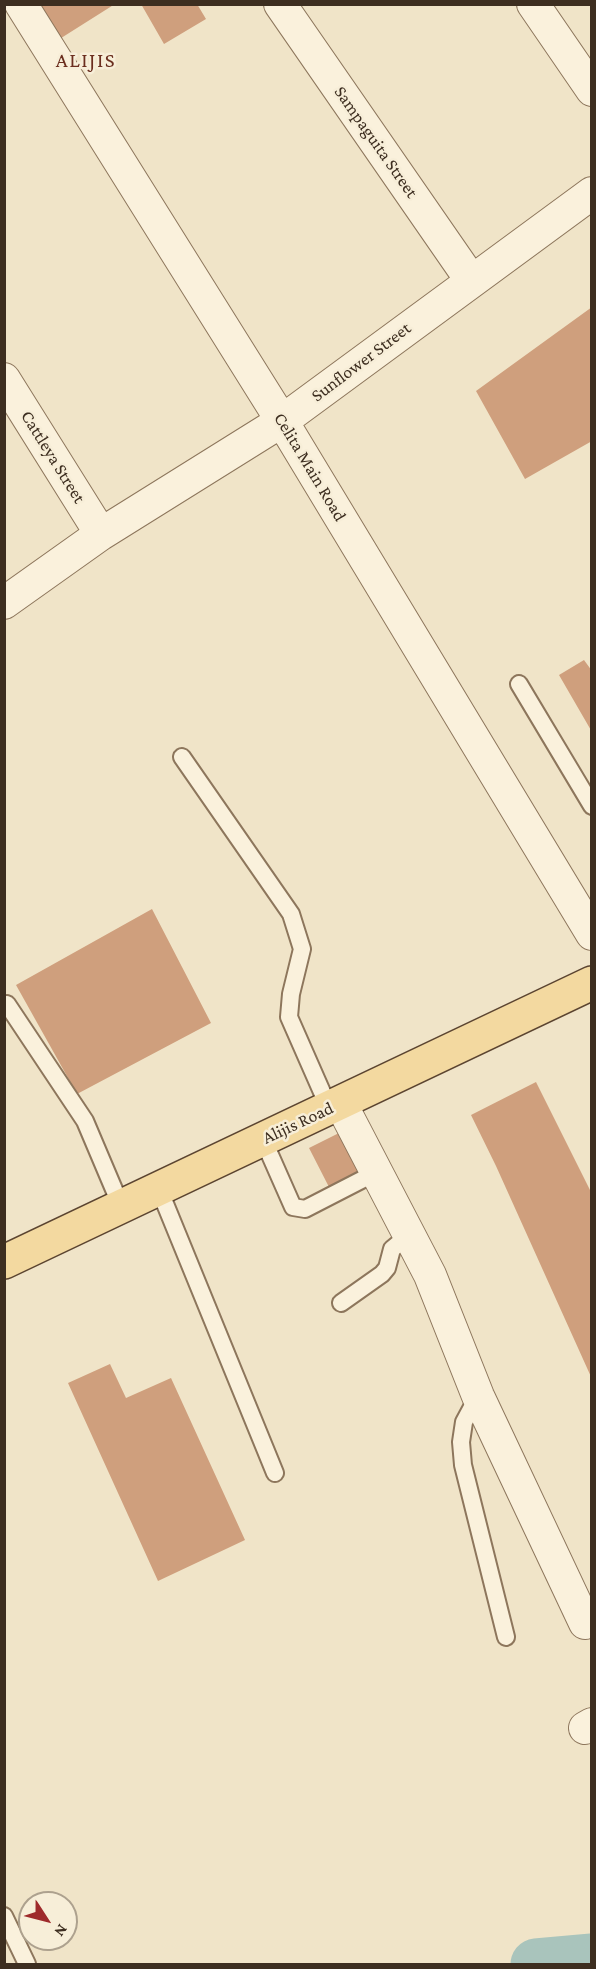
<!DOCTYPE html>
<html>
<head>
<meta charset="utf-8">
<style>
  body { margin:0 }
  #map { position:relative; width:596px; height:1969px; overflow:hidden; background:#f0e4c8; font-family:"Crimson Pro",serif }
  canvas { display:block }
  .frame { position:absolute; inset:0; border:6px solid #3d2e20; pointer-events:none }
  .north { position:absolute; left:18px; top:1891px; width:60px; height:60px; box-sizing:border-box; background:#f7eed8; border:2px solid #ada18e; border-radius:50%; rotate:126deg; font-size:16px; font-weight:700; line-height:24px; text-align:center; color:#3d2e20 }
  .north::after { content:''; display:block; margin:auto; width:21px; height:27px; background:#9e2a2b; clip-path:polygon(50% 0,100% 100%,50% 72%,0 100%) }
</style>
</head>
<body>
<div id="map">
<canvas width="596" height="1969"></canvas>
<div class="frame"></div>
<div class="north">N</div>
</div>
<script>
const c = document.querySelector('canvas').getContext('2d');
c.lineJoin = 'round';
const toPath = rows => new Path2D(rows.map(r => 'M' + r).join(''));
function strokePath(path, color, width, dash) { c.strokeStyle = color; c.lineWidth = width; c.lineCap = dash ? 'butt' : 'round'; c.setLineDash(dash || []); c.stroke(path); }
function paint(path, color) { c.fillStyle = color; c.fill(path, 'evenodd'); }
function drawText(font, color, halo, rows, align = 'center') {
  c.font = font + ' "Crimson Pro",serif'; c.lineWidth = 5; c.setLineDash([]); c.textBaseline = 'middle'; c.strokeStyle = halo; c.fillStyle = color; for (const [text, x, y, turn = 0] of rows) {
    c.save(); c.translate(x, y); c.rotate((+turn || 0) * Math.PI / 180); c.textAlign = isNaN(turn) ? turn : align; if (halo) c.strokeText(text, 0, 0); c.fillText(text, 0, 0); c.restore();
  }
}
strokePath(toPath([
  [536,1964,592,1959]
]), '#a9c4bc', 51);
paint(toPath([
  [36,4,115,4,58,40],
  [141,4,197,4,206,19,164,44],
  [592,307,592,441,525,479,476,391],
  [584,660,592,671,592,732,559,675],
  [152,909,211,1023,77,1094,16,985],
  [536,1082,592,1194,592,1379,496,1166,471,1115],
  [339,1133,360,1174,330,1189,309,1148],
  [110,1364,126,1398,171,1378,245,1540,158,1581,68,1383]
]), '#cf9f7d');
const lane = toPath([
  [519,684,592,806],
  [182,757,291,914,302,949,291,994,289,1017,329,1108],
  [7,1004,85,1121,121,1206],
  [263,1139,293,1207,305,1209,375,1173],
  [159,1189,275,1473],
  [341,1303,382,1274,387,1268,392,1249,409,1235],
  [478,1396,464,1422,461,1442,463,1465,506,1637],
  [4,1916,27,1964]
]);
const street = toPath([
  [21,4,282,421,592,934],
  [280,4,471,280],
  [533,4,592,90],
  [4,379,101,534],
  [4,603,101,534,282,421,592,193],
  [341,1104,430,1275,478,1396,585,1623,592,1619],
  [585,1728,592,1724]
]);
const primary = toPath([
  [4,1262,592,983]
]);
strokePath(lane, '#8d765c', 20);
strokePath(street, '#8d765c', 34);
strokePath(primary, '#5b4430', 36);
strokePath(lane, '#faf1dc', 16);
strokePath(street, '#faf1dc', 32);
strokePath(primary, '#f3d9a0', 33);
drawText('18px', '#3d2e20', '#f7eed8', [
  ["Sampaguita Street",376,142,55],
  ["Sunflower Street",361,362,-37],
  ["Cattleya Street",53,457,58],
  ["Celita Main Road",310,467,59],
  ["Alijis Road",298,1123,-25]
]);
c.letterSpacing = '1.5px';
drawText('21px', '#6b2e1e', '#f7eed8', [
  ["ALIJIS",86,61]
]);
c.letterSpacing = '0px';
</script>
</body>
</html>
